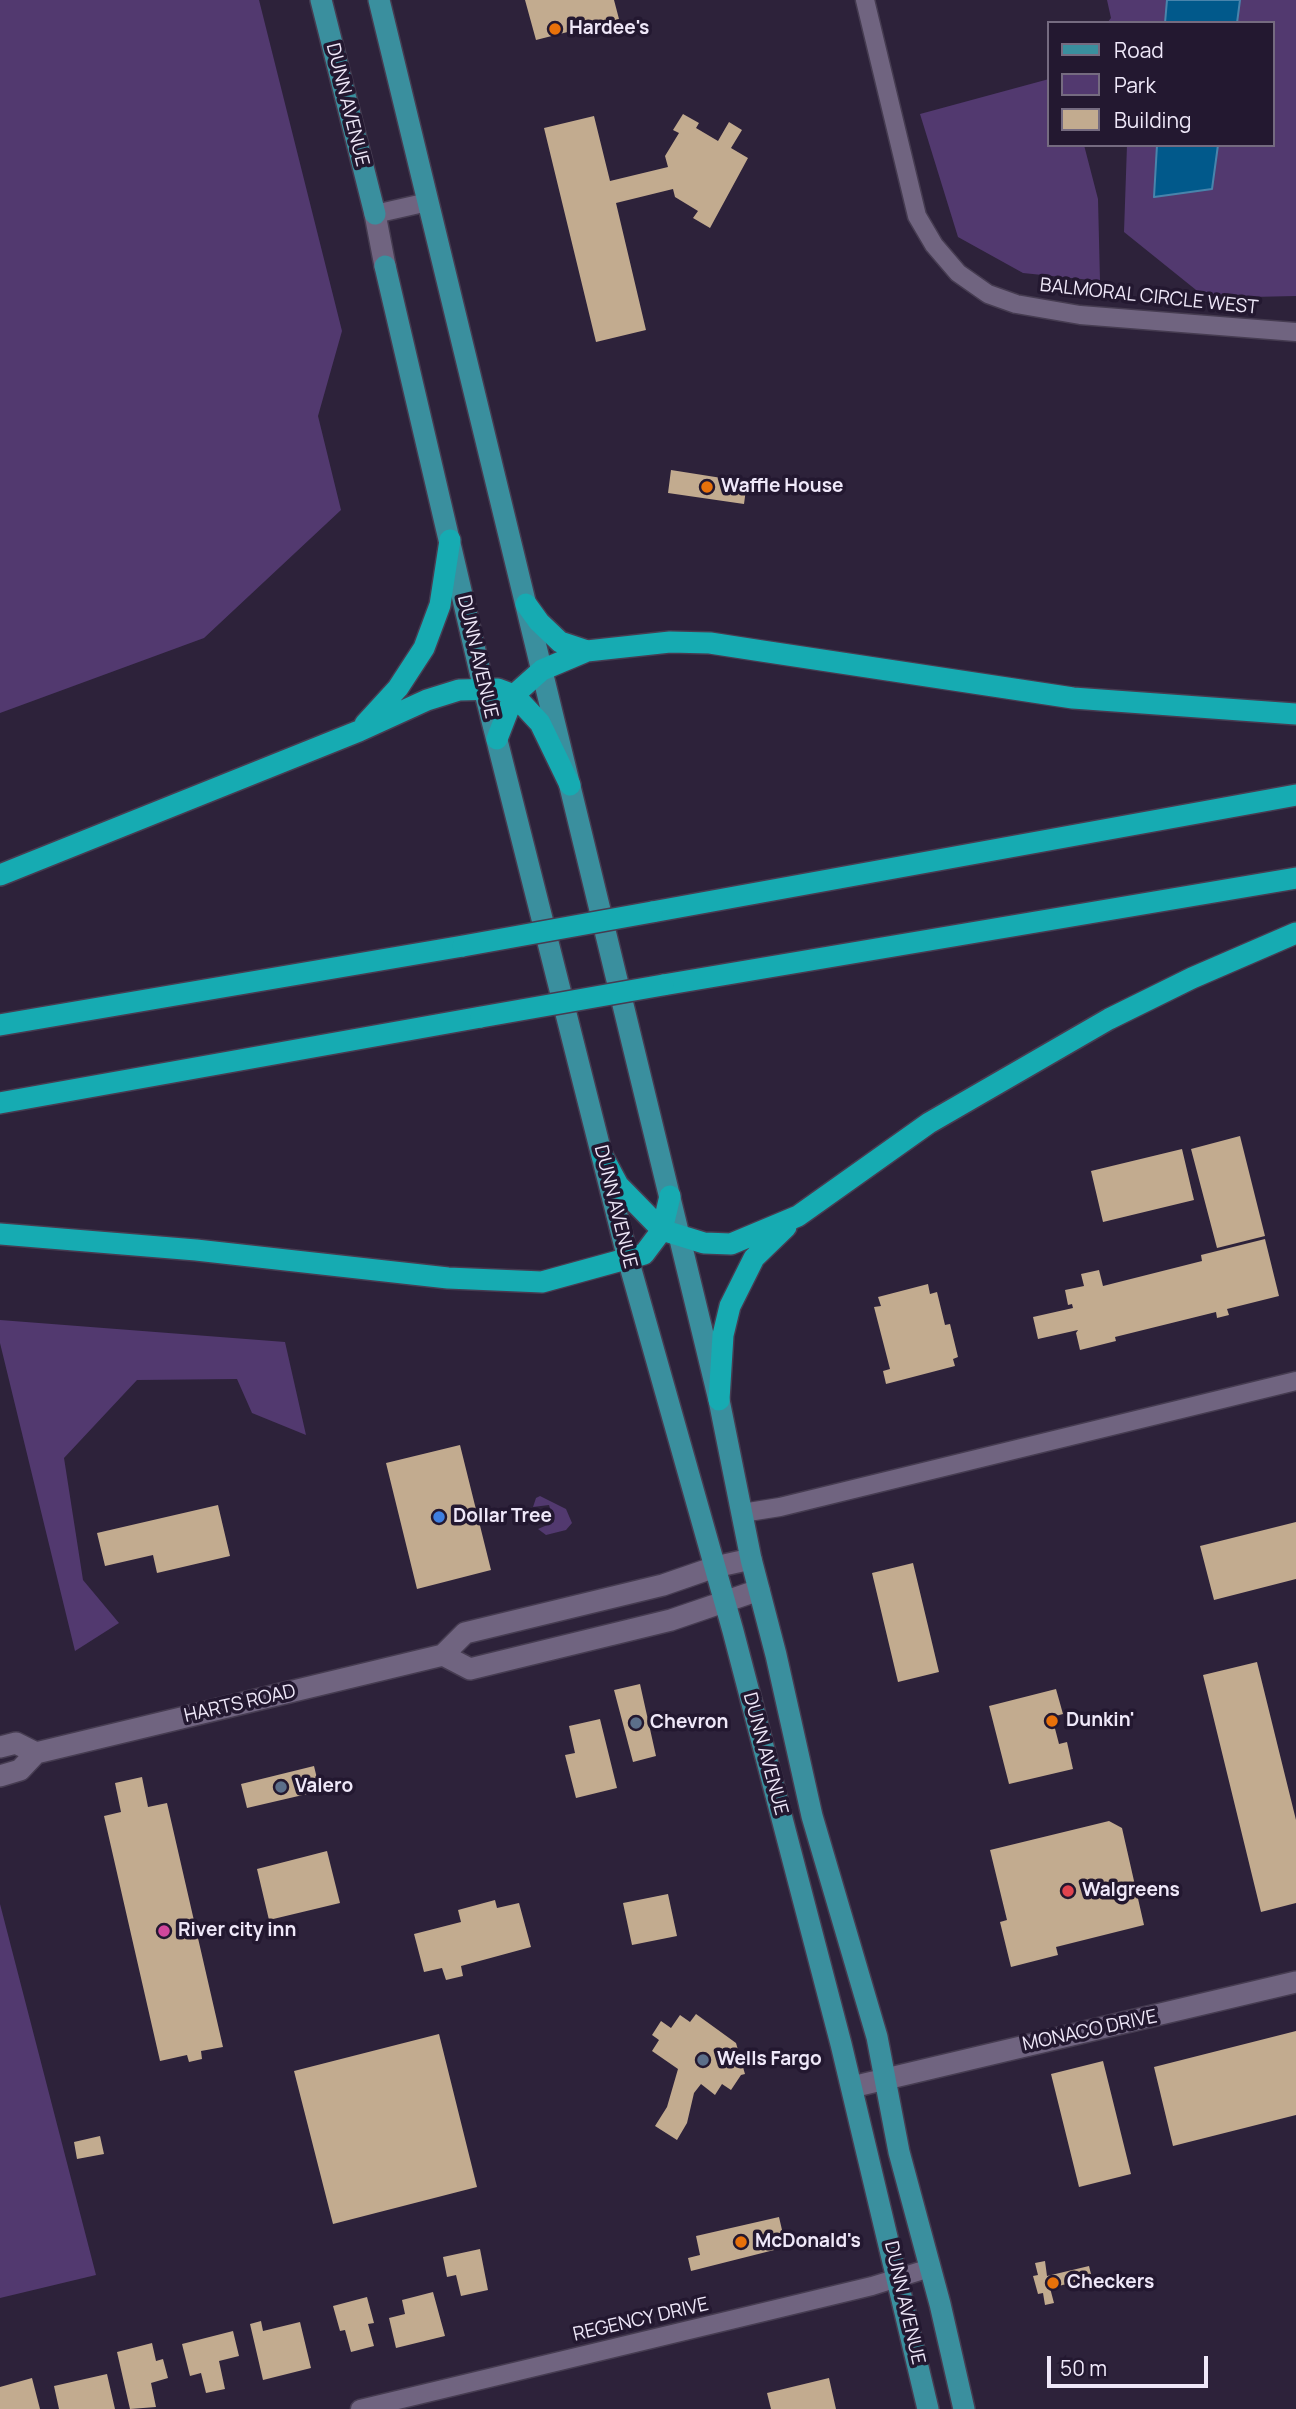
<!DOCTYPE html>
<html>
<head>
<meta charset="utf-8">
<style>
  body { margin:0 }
  #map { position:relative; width:1296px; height:2409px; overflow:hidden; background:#2d223a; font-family:Manrope,sans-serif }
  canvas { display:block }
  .legend { position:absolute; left:1047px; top:21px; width:228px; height:126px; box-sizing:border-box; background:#231830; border:2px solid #756b80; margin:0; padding:9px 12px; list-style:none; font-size:21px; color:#efe8f9 }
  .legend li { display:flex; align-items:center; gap:14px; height:35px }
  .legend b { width:35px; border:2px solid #756b80 }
  .scale { position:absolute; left:1047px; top:2356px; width:161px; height:32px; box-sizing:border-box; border:4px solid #efe8f9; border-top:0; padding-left:9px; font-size:21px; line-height:24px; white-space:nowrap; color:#efe8f9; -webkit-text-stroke:5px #231830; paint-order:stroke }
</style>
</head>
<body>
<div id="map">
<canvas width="1296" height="2409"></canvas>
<ul class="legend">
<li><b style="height:9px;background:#3a8f9e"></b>Road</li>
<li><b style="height:19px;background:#52396f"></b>Park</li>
<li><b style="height:19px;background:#c2ab8f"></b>Building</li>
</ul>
<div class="scale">50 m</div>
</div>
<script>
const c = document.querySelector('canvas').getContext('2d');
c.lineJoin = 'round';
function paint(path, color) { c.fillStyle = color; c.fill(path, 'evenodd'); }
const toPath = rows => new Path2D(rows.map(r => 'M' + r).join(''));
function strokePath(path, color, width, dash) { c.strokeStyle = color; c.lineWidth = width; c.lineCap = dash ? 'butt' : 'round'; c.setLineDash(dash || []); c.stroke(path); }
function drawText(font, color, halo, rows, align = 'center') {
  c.font = font + ' Manrope,sans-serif'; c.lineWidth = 7; c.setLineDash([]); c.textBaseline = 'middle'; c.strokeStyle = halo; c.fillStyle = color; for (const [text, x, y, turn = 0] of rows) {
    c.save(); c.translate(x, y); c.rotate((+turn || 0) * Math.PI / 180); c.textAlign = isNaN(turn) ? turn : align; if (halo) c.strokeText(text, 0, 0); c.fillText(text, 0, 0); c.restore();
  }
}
paint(toPath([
  [0,0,259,0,342,331,318,416,341,510,204,638,0,713],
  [1107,0,1167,0,1165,23,1107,23,1111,18],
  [1240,0,1296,0,1296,296,1206,298,1124,232,1127,145,1157,145,1155,197,1211,189,1218,145,1273,145,1273,23,1237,23],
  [1049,79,1049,145,1084,145,1098,199,1100,281,1023,273,958,237,920,114],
  [0,1320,285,1342,306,1435,252,1413,237,1379,137,1380,64,1458,83,1580,119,1623,75,1651,0,1343],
  [540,1496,566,1509,572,1523,566,1530,546,1535,538,1529,554,1522,549,1505,533,1507,536,1498],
  [0,1904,96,2275,0,2298]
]), '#52396f');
const water = toPath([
  [1167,0,1240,0,1237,23,1165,23,1167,0],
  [1157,145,1218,145,1212,189,1154,197,1157,145]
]);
paint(water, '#01598b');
strokePath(water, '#4884ac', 2);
paint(toPath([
  [525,0,614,0,619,19,536,40],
  [683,114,699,123,696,128,718,141,729,122,742,130,731,148,748,158,710,228,693,218,698,211,675,197,673,189,616,203,646,330,596,342,544,128,594,116,610,181,668,167,665,156,679,133,673,130],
  [671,470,747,482,744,504,668,493],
  [1240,1136,1265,1236,1217,1248,1191,1149],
  [1182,1149,1194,1200,1103,1222,1091,1171],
  [1265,1239,1279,1296,1227,1309,1229,1315,1217,1318,1216,1312,1115,1337,1116,1341,1080,1350,1076,1333,1078,1330,1038,1339,1033,1317,1073,1308,1072,1304,1068,1305,1065,1290,1084,1286,1081,1274,1099,1270,1103,1286,1202,1261,1201,1255],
  [928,1284,930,1294,937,1292,945,1325,950,1324,958,1357,953,1359,955,1366,886,1384,883,1371,890,1369,874,1307,881,1306,878,1297],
  [460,1445,491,1570,417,1589,386,1463],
  [218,1505,230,1556,157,1573,153,1555,105,1566,97,1533],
  [1296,1522,1296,1579,1214,1600,1200,1546],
  [913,1563,939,1672,898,1682,872,1573],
  [1257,1662,1296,1820,1296,1903,1261,1912,1203,1675],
  [640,1684,656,1756,633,1762,614,1690],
  [1056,1689,1063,1714,1052,1717,1059,1744,1067,1742,1073,1769,1009,1784,989,1706],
  [600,1719,617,1788,576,1798,565,1755,575,1753,569,1726],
  [314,1766,320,1791,247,1808,241,1784],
  [142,1777,148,1807,167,1803,223,2047,201,2051,202,2059,189,2062,187,2055,160,2061,104,1816,121,1812,115,1783],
  [1109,1821,1122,1828,1144,1925,1056,1947,1058,1955,1011,1967,1000,1922,1007,1920,990,1850],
  [327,1851,340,1903,269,1920,257,1869],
  [668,1894,677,1936,632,1945,623,1903],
  [495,1900,497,1908,519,1903,531,1947,461,1966,463,1976,446,1980,442,1968,424,1972,414,1934,461,1922,458,1910],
  [696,2014,736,2043,745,2074,741,2075,731,2090,722,2084,715,2095,701,2084,694,2093,687,2123,677,2140,655,2126,667,2107,678,2069,652,2051,659,2040,652,2035,661,2021,671,2028,680,2015,690,2022],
  [1296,2031,1296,2115,1173,2146,1154,2067],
  [439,2034,477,2187,333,2224,294,2071],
  [1103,2061,1131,2174,1079,2187,1051,2074],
  [100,2136,104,2154,77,2159,74,2142],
  [779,2217,786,2247,691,2271,688,2258,700,2255,696,2236],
  [480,2249,488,2290,461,2296,456,2275,447,2277,443,2257],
  [1045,2261,1047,2276,1089,2266,1092,2278,1050,2288,1054,2303,1045,2305,1043,2293,1038,2294,1033,2276,1038,2275,1035,2263],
  [433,2292,445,2336,396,2348,389,2318,405,2314,402,2300],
  [367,2297,374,2323,368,2324,374,2346,351,2352,345,2330,340,2331,333,2306],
  [261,2321,263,2331,300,2322,311,2368,263,2380,250,2324],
  [233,2331,239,2356,219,2361,225,2389,206,2393,201,2373,190,2376,182,2344],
  [152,2343,156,2361,163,2359,168,2378,151,2383,156,2407,130,2409,117,2352],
  [107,2374,115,2409,59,2409,54,2386],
  [32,2378,40,2409,0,2409,0,2387],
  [829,2378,836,2409,771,2409,767,2393]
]), '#c2ab8f');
const street = toPath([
  [865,0,917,216,934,245,958,273,988,294,1016,304,1080,315,1296,332],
  [375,214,428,202],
  [742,1513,780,1507,1296,1381],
  [360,2409,872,2286,930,2268]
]);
const secondary = toPath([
  [375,214,385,266],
  [443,1655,470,1669,671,1620,759,1590],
  [0,1747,16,1743,36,1753],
  [0,1776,20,1770,36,1753,443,1655,465,1633,663,1585,715,1567,751,1559],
  [852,2087,1296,1982]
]);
const primary = toPath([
  [321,0,375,214],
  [379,0,719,1400,751,1559,776,1655,812,1816,877,2037,899,2152,940,2304,964,2409],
  [385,266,484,689,628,1259,733,1631,841,2044,928,2409]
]);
const highway = toPath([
  [526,604,539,622,560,642,587,651],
  [365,724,398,688,424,648,440,605,450,540],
  [497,739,514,695,542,670,587,651,670,642,710,643,762,651,1073,698,1296,714],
  [0,875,359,731,427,700,459,690,498,689,514,695,540,723,570,785],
  [652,912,1296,795],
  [663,985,1296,878],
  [0,1025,463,946],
  [0,1103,481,1017],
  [602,1155,618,1185,662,1230,704,1243,731,1244,798,1216,929,1123,1109,1019,1192,978,1296,933],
  [0,1234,196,1250,448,1278,542,1282,644,1254,662,1230,670,1196],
  [719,1400,723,1335,730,1306,754,1258,786,1227]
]);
strokePath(street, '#463c51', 21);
strokePath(secondary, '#463c51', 24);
strokePath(primary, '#463c51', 24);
strokePath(highway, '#463c51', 24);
strokePath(street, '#706480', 18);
strokePath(secondary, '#706480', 21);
strokePath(primary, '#3a8f9e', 21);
strokePath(highway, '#16abb2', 21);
const highwayBridge = toPath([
  [463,946,652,912],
  [481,1017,663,985]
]);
strokePath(highwayBridge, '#463c51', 24, []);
strokePath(highwayBridge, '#16abb2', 21);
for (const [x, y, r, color] of [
  [555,29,7,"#e8710a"],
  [707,487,7,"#e8710a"],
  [439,1517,7,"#3f7fe0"],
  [1052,1721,7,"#e8710a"],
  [636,1723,7,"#5c6f8a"],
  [281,1787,7,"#5c6f8a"],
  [1068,1891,7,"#e0444e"],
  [164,1931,7,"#d1479c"],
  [703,2060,7,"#5c6f8a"],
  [741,2242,7,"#e8710a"],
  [1053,2283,7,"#e8710a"]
]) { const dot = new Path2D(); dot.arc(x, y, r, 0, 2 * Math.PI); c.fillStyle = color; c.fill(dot); strokePath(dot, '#231830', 2.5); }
drawText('bold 19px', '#efe8f9', '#231830', [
  ["Hardee's",569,29],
  ["Waffle House",721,487],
  ["Dollar Tree",453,1517],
  ["Dunkin'",1066,1721],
  ["Chevron",650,1723],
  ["Valero",295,1787],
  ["Walgreens",1082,1891],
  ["River city inn",178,1931],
  ["Wells Fargo",717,2060],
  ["McDonald's",755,2242],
  ["Checkers",1067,2283]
], 'left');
drawText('19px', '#efe8f9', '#231830', [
  ["DUNN AVENUE",347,105,76],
  ["BALMORAL CIRCLE WEST",1149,297,6],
  ["DUNN AVENUE",477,657,77],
  ["DUNN AVENUE",615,1207,76],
  ["HARTS ROAD",240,1704,-13],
  ["DUNN AVENUE",765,1754,75],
  ["MONACO DRIVE",1090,2031,-12],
  ["DUNN AVENUE",904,2303,77],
  ["REGENCY DRIVE",641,2320,-13]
]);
</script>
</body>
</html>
